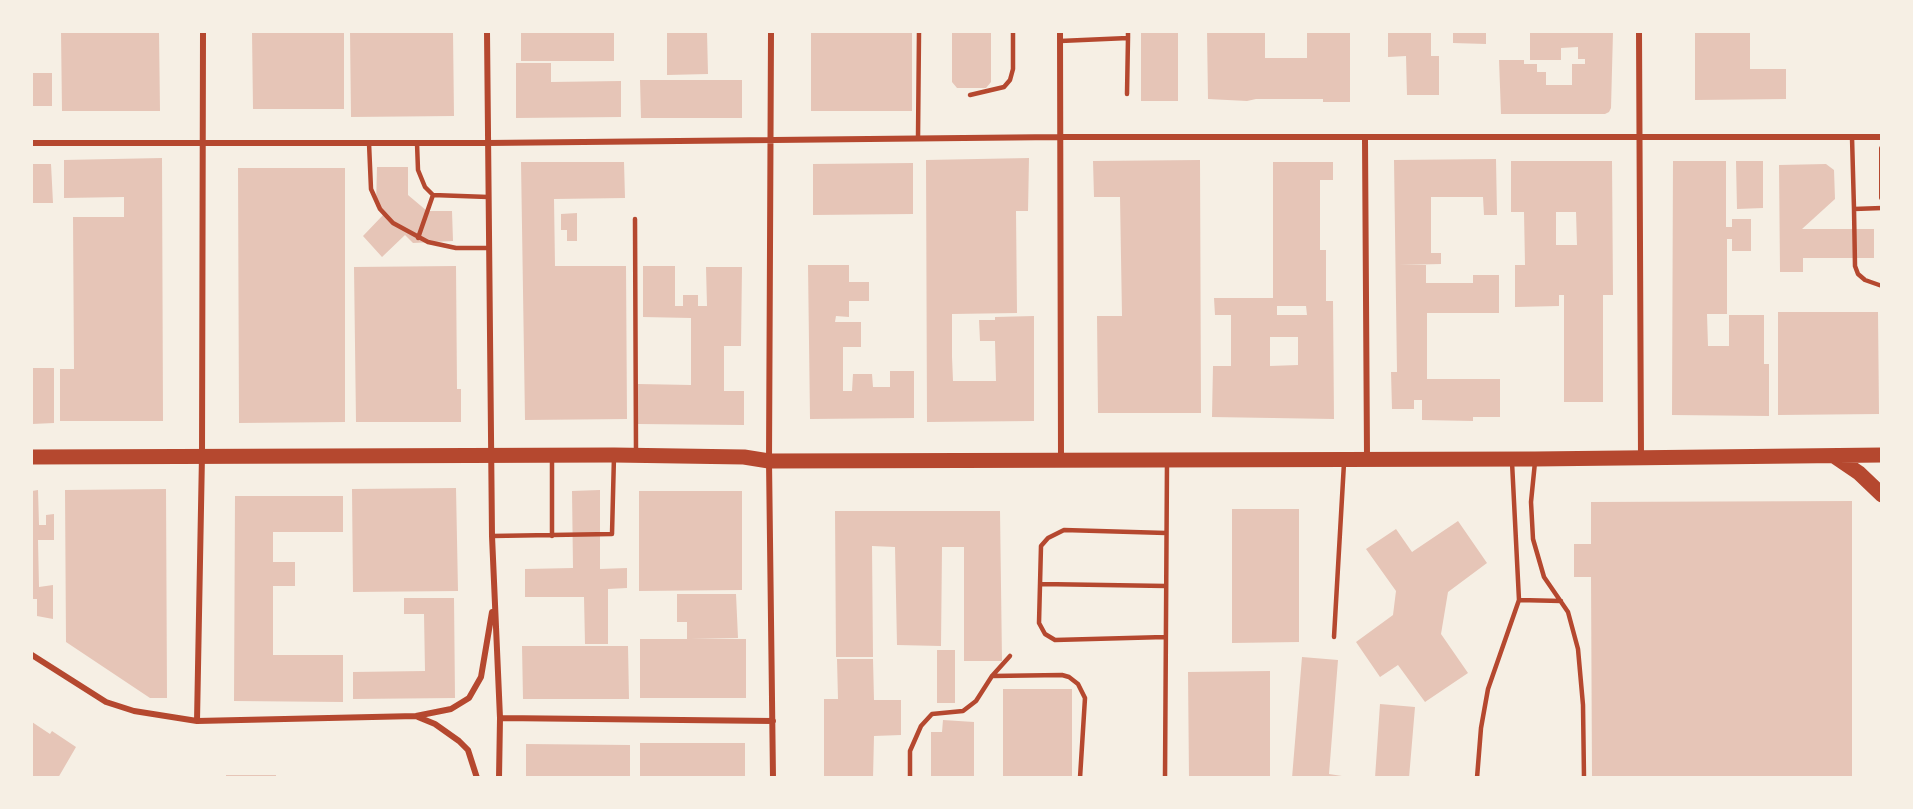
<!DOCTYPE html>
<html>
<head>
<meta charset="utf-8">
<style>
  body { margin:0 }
  #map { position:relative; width:1913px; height:809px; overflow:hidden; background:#f6efe4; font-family:Helvetica,sans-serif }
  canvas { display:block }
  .frame { position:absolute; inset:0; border:33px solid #f6efe4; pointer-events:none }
</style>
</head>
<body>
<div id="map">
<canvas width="1913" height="809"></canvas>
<div class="frame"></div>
</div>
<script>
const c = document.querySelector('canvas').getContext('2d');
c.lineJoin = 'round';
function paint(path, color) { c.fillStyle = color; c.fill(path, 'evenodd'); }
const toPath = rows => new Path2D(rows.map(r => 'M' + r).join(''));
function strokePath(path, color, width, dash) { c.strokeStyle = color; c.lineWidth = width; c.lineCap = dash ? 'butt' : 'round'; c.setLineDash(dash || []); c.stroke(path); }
paint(toPath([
  [61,32,159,32,160,111,62,111],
  [252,32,344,32,344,109,253,109],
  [350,32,453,32,454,116,351,117],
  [521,32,614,32,614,61,521,61],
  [667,32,707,32,708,74,667,75],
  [811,32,912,32,912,111,811,111],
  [952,32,991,32,991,82,986,88,957,88,952,82],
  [1141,32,1178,32,1178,101,1141,101],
  [1207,32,1265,32,1265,58,1307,58,1307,32,1350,32,1350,102,1323,102,1323,99,1256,99,1247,101,1208,99],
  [1388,32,1431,32,1431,56,1439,56,1439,95,1407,95,1406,56,1388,57],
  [1453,32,1486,32,1486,44,1453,43],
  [1530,32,1613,32,1611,108,1609,112,1605,114,1501,114,1499,60,1524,60,1524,64,1537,64,1537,72,1546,72,1546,85,1572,85,1572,64,1585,64,1585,59,1578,59,1578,47,1561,48,1561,60,1530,60],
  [1695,32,1750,32,1750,69,1786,69,1786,99,1695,100],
  [516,63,551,63,551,82,621,81,621,117,516,118],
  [32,73,52,73,52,106,32,106],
  [640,80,742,80,742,118,641,118],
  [162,158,163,421,60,421,60,369,74,369,73,217,124,217,124,197,64,198,64,160],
  [1029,158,1028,211,1016,211,1017,313,952,314,952,357,953,381,996,381,995,341,980,341,979,320,995,320,995,317,1034,316,1034,421,927,422,926,160],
  [1496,159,1497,215,1484,215,1483,197,1431,197,1431,253,1441,253,1441,264,1399,265,1426,265,1426,283,1473,283,1473,275,1499,275,1499,313,1427,313,1427,379,1500,379,1500,417,1473,417,1473,421,1422,420,1422,400,1414,400,1414,409,1392,409,1391,372,1397,372,1394,160],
  [1200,160,1201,413,1098,413,1097,316,1122,316,1120,197,1094,197,1093,161],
  [1511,161,1612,161,1613,295,1603,295,1603,402,1564,402,1564,295,1559,295,1559,306,1515,307,1515,265,1525,265,1524,212,1511,212],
  [1556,212,1576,212,1577,245,1556,245],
  [1673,161,1726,161,1726,227,1732,227,1732,219,1751,219,1751,251,1732,251,1732,239,1727,239,1727,314,1707,314,1708,346,1729,346,1729,315,1764,315,1764,364,1769,364,1769,416,1672,415],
  [1736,161,1763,161,1763,208,1737,209],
  [521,162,624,162,625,198,554,199,555,266,626,266,627,419,525,420],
  [1273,162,1333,162,1333,180,1320,180,1320,250,1326,250,1326,301,1333,301,1334,419,1212,417,1213,366,1231,366,1231,315,1215,315,1214,298,1273,298],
  [1277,306,1306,306,1307,315,1277,315],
  [1270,337,1298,337,1298,365,1270,366],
  [913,163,913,214,813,215,813,164],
  [32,164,51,164,53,203,32,203],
  [1826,164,1834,170,1835,199,1802,229,1874,229,1874,258,1803,258,1803,272,1780,272,1779,165],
  [377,167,408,167,408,195,427,211,452,211,453,241,413,243,405,235,382,257,363,236,384,214,376,206],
  [238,168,345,168,345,422,239,423],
  [577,213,577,241,567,241,567,230,561,230,561,214],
  [808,265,849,265,849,282,869,282,869,301,849,301,849,317,836,316,835,322,861,322,861,347,843,347,843,391,852,391,853,374,872,374,873,387,890,387,890,371,914,371,914,418,810,419],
  [456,266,457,389,461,389,461,422,356,422,354,267],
  [643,266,675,266,675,306,683,306,683,295,698,295,698,306,707,306,706,267,742,267,741,346,724,346,724,391,744,391,744,425,638,424,638,384,691,385,691,318,643,317],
  [1778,312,1878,312,1879,414,1778,415],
  [32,368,54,368,54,423,32,424],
  [456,488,458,591,353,592,352,489],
  [166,489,167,698,150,698,66,642,65,490],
  [38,490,39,525,46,525,46,515,54,514,54,540,38,540,39,587,53,585,53,619,37,616,37,599,32,599,32,491],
  [600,490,600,569,627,568,627,588,608,589,608,644,585,644,584,597,525,597,525,569,573,568,572,491],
  [639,491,742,491,742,590,639,591],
  [235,496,343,496,343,532,273,532,273,562,295,562,295,586,273,586,273,655,343,655,343,702,234,701],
  [1852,501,1852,778,1592,778,1591,577,1574,577,1574,544,1591,544,1591,502],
  [1232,509,1299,509,1299,642,1232,643],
  [835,511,1000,511,1002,661,964,661,964,547,942,547,941,646,897,645,895,547,872,546,873,657,836,657],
  [1458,521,1487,563,1448,592,1441,634,1468,673,1425,702,1398,665,1380,677,1356,642,1393,615,1396,591,1366,549,1396,529,1412,552],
  [677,594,736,594,738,638,691,639,746,639,746,698,640,698,640,639,687,639,687,622,677,622],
  [404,598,454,598,455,698,353,699,353,672,425,671,424,614,404,614],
  [522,646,628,646,629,699,523,699],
  [937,650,955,650,955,703,937,703],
  [1302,657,1338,660,1329,774,1355,778,1292,778],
  [837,659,873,659,874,700,901,700,901,735,874,736,873,778,824,778,824,699,838,699],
  [1270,671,1270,778,1189,778,1188,672],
  [1003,689,1072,689,1072,778,1003,778],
  [1380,704,1415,707,1409,778,1375,778],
  [943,720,974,722,974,778,931,778,931,732,942,732],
  [32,722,50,734,52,731,76,747,58,778,32,778],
  [640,743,745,743,745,778,640,778],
  [526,744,630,745,630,778,526,778],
  [226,775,276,775,276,778,226,778]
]), '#e6c5b7');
strokePath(toPath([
  [1881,148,1881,198]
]), '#b5482f', 4);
strokePath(toPath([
  [1060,41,1128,38,1128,32],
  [1127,94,1128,38],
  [970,95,1004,87,1010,80,1013,69,1013,32],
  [1852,137,1854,209],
  [918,138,919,32],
  [369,143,371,189,380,209,393,223,428,242,456,248,488,248],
  [417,143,418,170,425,187,433,195,488,197],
  [1882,208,1854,209,1855,266,1858,274,1865,280,1882,286],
  [635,219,636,453],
  [418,238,433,195],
  [552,458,552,536],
  [1535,462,1531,502,1533,539,1544,577,1568,612,1578,649,1583,705,1584,778],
  [492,536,612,534,614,456],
  [1041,584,1166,586],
  [1519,600,1561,601],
  [1165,637,1055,640,1045,634,1039,623,1041,546,1048,538,1064,530,1166,533],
  [1334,637,1344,463],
  [992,676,1062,675,1069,677,1078,684,1085,698,1080,778],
  [910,778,910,751,921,726,932,714,963,711,976,701,992,676,1010,656],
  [1165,778,1167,461],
  [1477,778,1481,728,1488,689,1519,600,1512,462]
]), '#b5482f', 4.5);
strokePath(toPath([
  [487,32,492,536,500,718,499,778],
  [771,32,769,461,773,778],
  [1060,32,1061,459],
  [1639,32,1641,457],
  [1365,139,1367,457],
  [32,143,488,143,1059,137,1882,137],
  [32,655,106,702,134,711,197,721,416,716,451,709,469,698,481,677,492,612],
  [418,717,435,724,459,741,468,750,477,778],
  [500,718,773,721],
  [197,721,202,455,203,32]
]), '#b5482f', 6);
strokePath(toPath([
  [1834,456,1859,473,1882,495],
  [32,457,614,455,744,457,769,461,1535,459,1882,455]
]), '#b5482f', 15);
</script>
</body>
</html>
